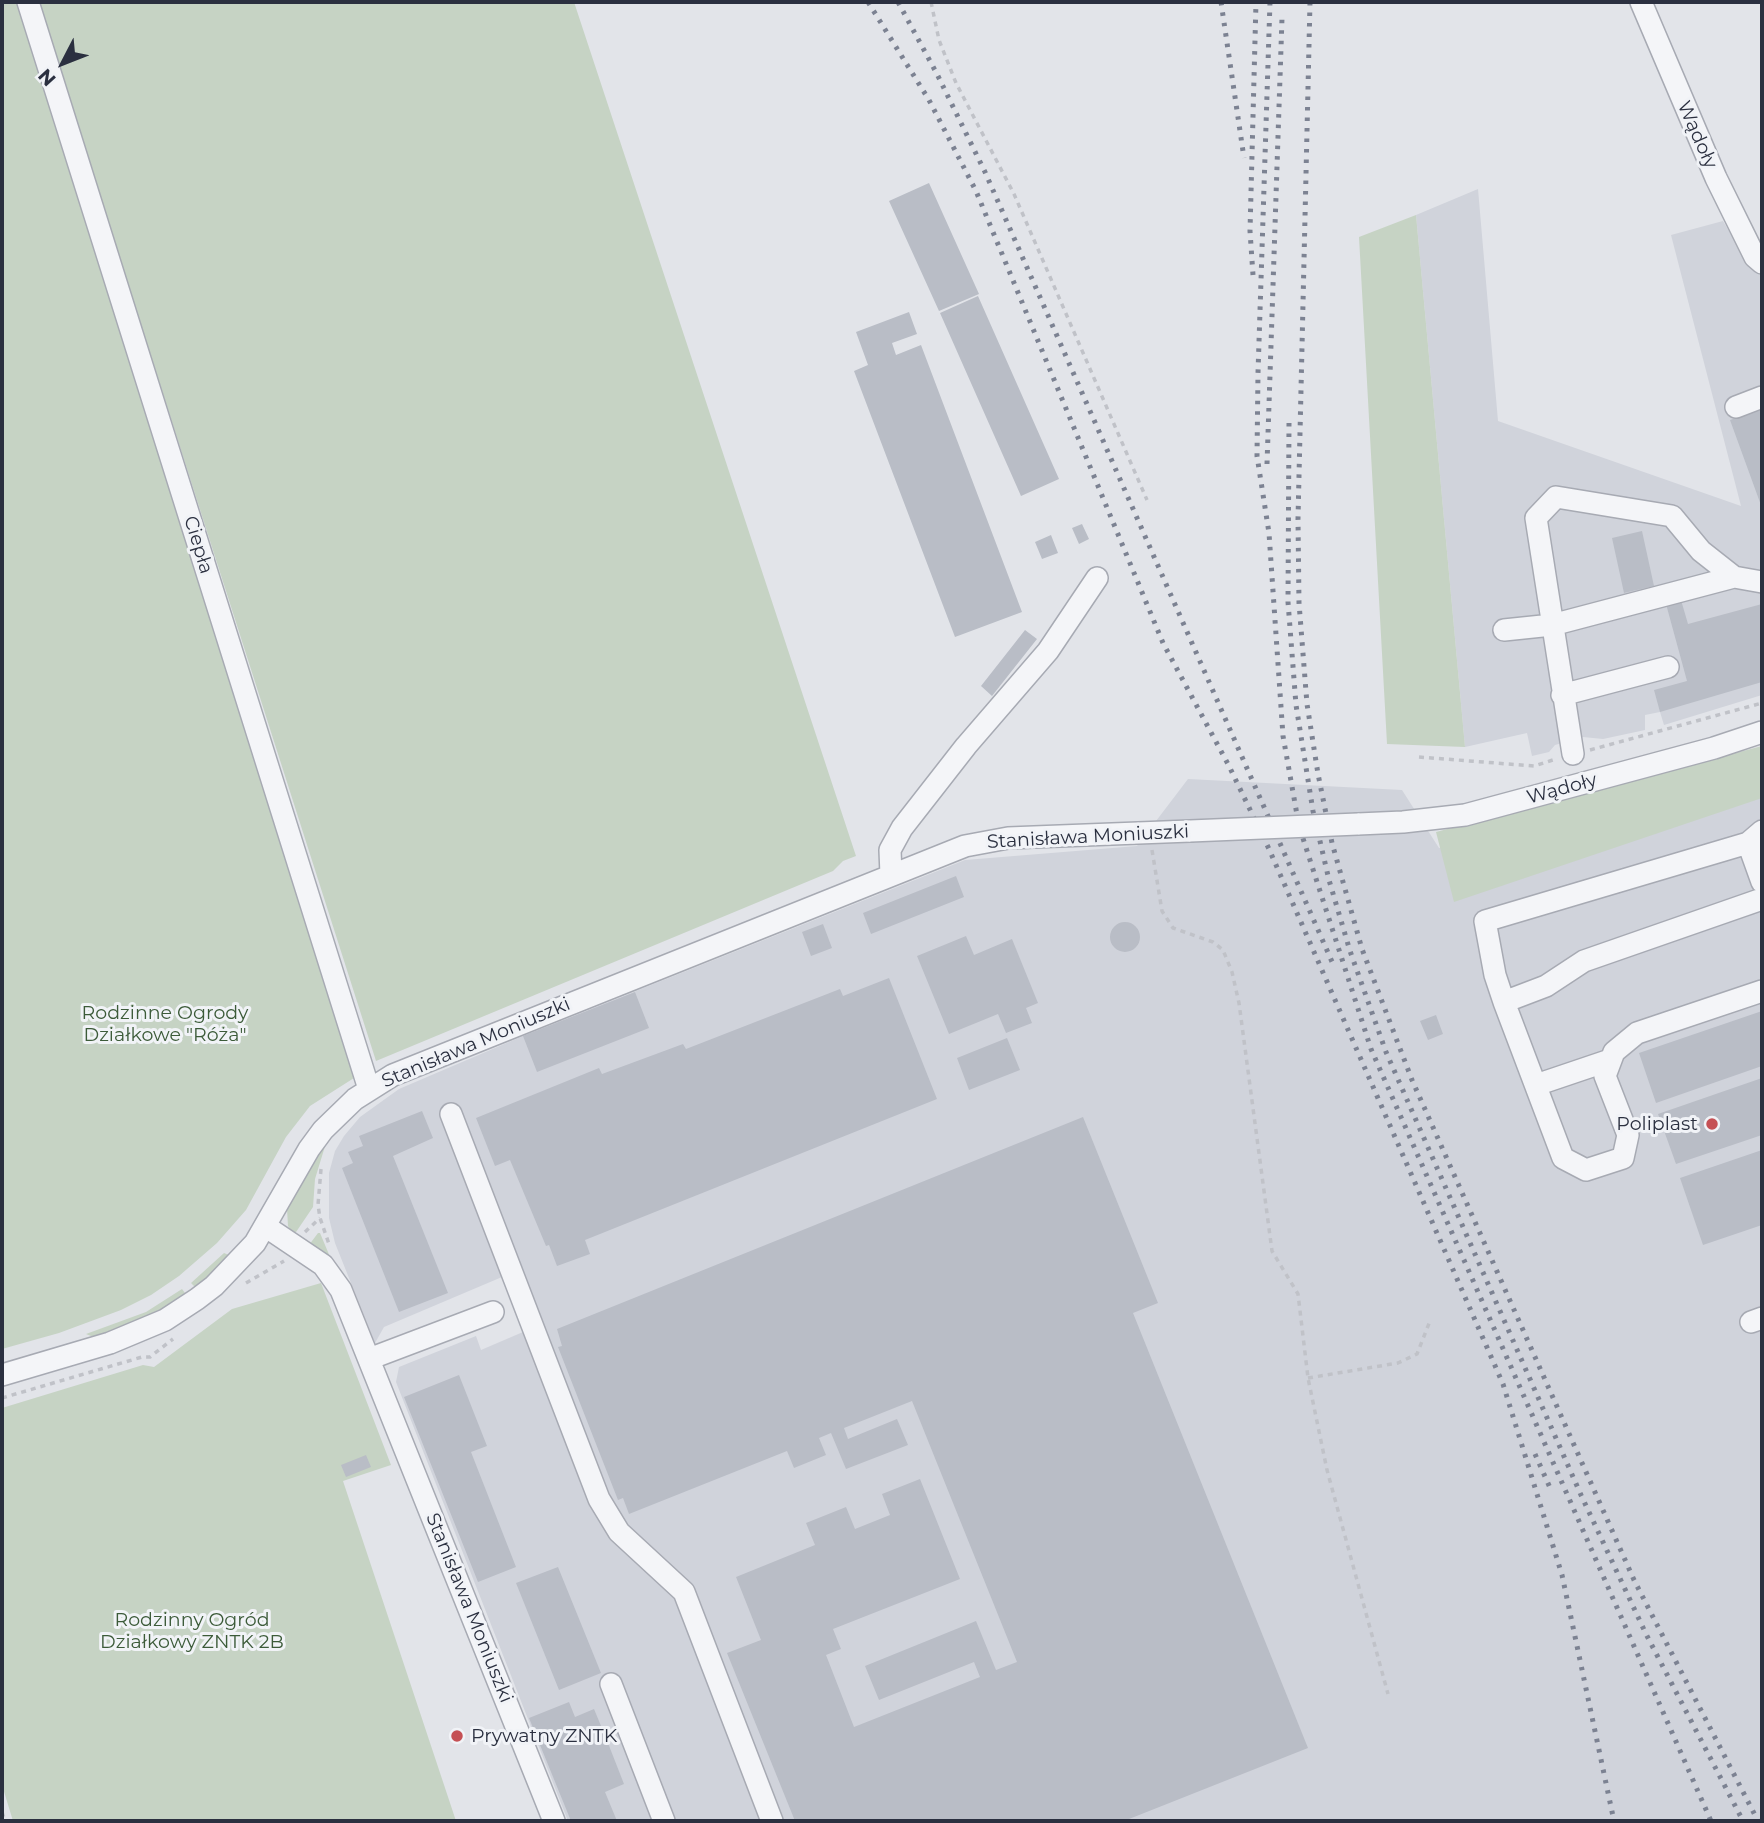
<!DOCTYPE html>
<html>
<head>
<meta charset="utf-8">
<style>
  body { margin:0 }
  #map { position:relative; width:1764px; height:1823px; overflow:hidden; background:#e2e4e9; font-family:Montserrat,sans-serif }
  canvas { display:block }
  .frame { position:absolute; inset:0; border:4px solid #2b3040; pointer-events:none }
  .north { position:absolute; left:28px; top:28px; width:70px; height:70px; -webkit-text-stroke:5px #f1f3f7; paint-order:stroke; rotate:228deg; font-size:19px; font-weight:700; line-height:28px; text-align:center; color:#2b3040 }
  .north::after { content:''; display:block; margin:auto; width:24px; height:32px; background:#2b3040; clip-path:polygon(50% 0,100% 100%,50% 72%,0 100%) }
</style>
</head>
<body>
<div id="map">
<canvas width="1764" height="1823"></canvas>
<div class="frame"></div>
<div class="north">N</div>
</div>
<script>
const c = document.querySelector('canvas').getContext('2d');
c.lineJoin = 'round';
function paint(path, color) { c.fillStyle = color; c.fill(path, 'evenodd'); }
const toPath = rows => new Path2D(rows.map(r => 'M' + r).join(''));
function strokePath(path, color, width, dash) { c.strokeStyle = color; c.lineWidth = width; c.lineCap = dash ? 'butt' : 'round'; c.setLineDash(dash || []); c.stroke(path); }
function drawText(font, color, halo, rows, align = 'center') {
  c.font = font + ' Montserrat,sans-serif'; c.lineWidth = 6; c.setLineDash([]); c.textBaseline = 'middle'; c.strokeStyle = halo; c.fillStyle = color; for (const [text, x, y, turn = 0] of rows) {
    c.save(); c.translate(x, y); c.rotate((+turn || 0) * Math.PI / 180); c.textAlign = isNaN(turn) ? turn : align; if (halo) c.strokeText(text, 0, 0); c.fillText(text, 0, 0); c.restore();
  }
}
paint(toPath([
  [1478,189,1498,421,1741,506,1671,235,1723,221,1741,251,1762,276,1762,695,1664,725,1660,712,1645,715,1645,730,1603,739,1583,737,1555,745,1549,752,1532,756,1527,733,1465,747,1416,215],
  [1188,779,1402,790,1439,848,1762,780,1762,1821,568,1821,396,1382,399,1367,476,1336,481,1350,523,1332,502,1277,384,1327,375,1343,335,1243,329,1218,329,1173,335,1151,344,1136,360,1117,399,1089,523,1036,965,860,1137,846]
]), '#d0d3db');
paint(toPath([
  [2,2,18,2,354,1078,310,1106,286,1137,246,1210,217,1243,179,1276,151,1295,121,1310,59,1333,2,1349],
  [38,2,574,2,856,856,843,861,833,871,376,1061],
  [1416,215,1465,747,1387,744,1359,237],
  [1762,746,1762,798,1454,902,1436,832],
  [326,1143,315,1179,313,1207,294,1235,288,1226,287,1209,317,1152],
  [318,1233,320,1233,333,1264,309,1245],
  [224,1253,231,1256,198,1287,194,1286,191,1283],
  [321,1283,391,1465,343,1481,456,1821,13,1821,2,1785,2,1408,143,1365,154,1367,232,1309],
  [182,1289,185,1293,184,1297,155,1315,96,1338,86,1334,146,1312]
]), '#c6d3c4');
paint(toPath([
  [929,183,979,294,939,311,889,201],
  [978,296,1059,479,1021,496,940,313],
  [909,312,917,334,892,343,896,355,921,345,1022,612,955,637,854,371,868,365,856,332],
  [1762,409,1762,508,1730,420],
  [1082,524,1089,539,1079,544,1072,528],
  [1642,531,1654,586,1624,593,1612,538],
  [1051,535,1058,553,1042,559,1035,542],
  [1681,600,1688,624,1762,604,1762,682,1660,712,1654,690,1687,681,1666,604],
  [1025,630,1037,639,992,696,981,686],
  [956,876,964,897,871,934,863,913],
  '1110 937a15 15 0 1 1 30 0a15 15 0 1 1-30 0Z',
  [823,924,832,948,811,956,802,932],
  [966,936,974,955,1012,939,1038,1003,1026,1008,1032,1023,1006,1033,998,1014,949,1034,917,956],
  [889,978,937,1099,585,1240,590,1254,557,1266,549,1245,546,1246,510,1160,495,1166,476,1118,599,1068,602,1074,683,1044,686,1049,840,989,843,996],
  [635,992,649,1028,537,1072,523,1036],
  [1762,1011,1762,1066,1656,1103,1639,1053],
  [1436,1015,1443,1034,1428,1040,1420,1021],
  [1007,1038,1020,1070,969,1090,957,1058],
  [1762,1078,1762,1135,1676,1164,1658,1114],
  [422,1111,433,1138,393,1156,448,1293,399,1312,342,1168,353,1163,348,1152,363,1146,359,1136],
  [1083,1117,1158,1303,1133,1313,1308,1748,1124,1821,795,1821,727,1653,761,1640,736,1577,815,1545,806,1523,846,1507,855,1529,890,1515,882,1494,920,1479,960,1579,833,1629,841,1649,826,1655,854,1727,980,1677,974,1662,879,1700,865,1666,976,1621,996,1670,1017,1662,912,1401,844,1428,848,1439,897,1419,908,1445,846,1469,831,1433,819,1438,826,1455,794,1468,787,1451,629,1514,623,1498,618,1500,558,1347,562,1346,557,1329],
  [1762,1150,1762,1225,1703,1245,1680,1178],
  [459,1375,487,1446,471,1452,516,1567,478,1582,404,1397],
  [366,1455,371,1467,346,1477,341,1465],
  [558,1567,601,1673,559,1690,516,1583],
  [569,1702,575,1717,594,1709,606,1738,624,1784,605,1792,617,1821,571,1821,529,1718]
]), '#b9bdc6');
const minor = toPath([
  [28,2,369,1089],
  [1641,2,1716,178,1755,257,1762,263],
  [1736,407,1762,397],
  [1504,630,1552,625,1734,577],
  [1562,695,1668,667],
  [1573,754,1536,518,1556,497,1672,516,1701,551,1734,577,1762,582],
  [1358,824,1403,822,1465,815,1714,748,1762,732],
  [1762,831,1748,843,1762,882],
  [1748,843,1485,921,1495,975,1504,1002,1563,1158,1586,1170,1623,1158,1628,1135,1605,1076,1614,1052,1637,1033,1762,991],
  [891,875,890,850,902,828,966,746,1048,651,1097,578],
  [1504,1002,1546,986,1584,961,1762,899],
  [1536,1085,1610,1060],
  [451,1114,599,1499,619,1532,684,1592,772,1821],
  [265,1226,323,1265,341,1290,554,1821],
  [1751,1322,1762,1318],
  [369,1359,493,1312],
  [2,1375,110,1343,165,1320,197,1299,214,1286,255,1243,309,1149,323,1130,355,1099,393,1075,965,846,1008,838,1190,831],
  [611,1684,664,1821]
]);
strokePath(minor, '#a7aab3', 24);
strokePath(toPath([
  [931,2,939,40,956,83,1014,194,1147,500],
  [1590,750,1762,703],
  [1419,757,1534,766,1556,759],
  [1152,850,1162,911,1173,928,1213,942,1223,950,1232,972,1239,1003,1272,1251,1298,1294,1308,1378,1327,1470,1388,1694],
  [321,1169,318,1205,320,1218,329,1244],
  [305,1232,320,1218],
  [246,1283,284,1261],
  [1308,1378,1398,1363,1417,1354,1430,1321],
  [2,1398,142,1357,150,1357,173,1339],
  [2,1812,5,1821]
]), '#c0c2c8', 3.5, [5, 5]);
strokePath(minor, '#f4f5f8', 21);
strokePath(toPath([
  [868,2,929,100,976,191,1163,643,1229,766,1269,849,1503,1384,1562,1575,1614,1821],
  [898,2,937,74,985,172,1333,964],
  [1221,2,1244,158],
  [1270,2,1258,373,1257,456,1269,533,1283,736,1299,826,1371,1049,1711,1821],
  [1310,2,1298,519,1299,603,1307,704,1318,774,1332,843,1362,949,1412,1080,1634,1580,1758,1821],
  [1253,275,1250,231,1256,2],
  [1289,423,1288,602,1296,705,1313,811,1329,880,1350,951,1386,1052,1581,1495,1646,1634,1743,1821],
  [1267,464,1282,18],
  [1535,1454,1551,1490]
]), '#7c8292', 5, [3.5, 7]);
const minorBridge = toPath([
  [1190,831,1358,824]
]);
strokePath(minorBridge, '#a7aab3', 24, []);
strokePath(minorBridge, '#f4f5f8', 21);
for (const [x, y, r, color] of [
  [1712,1124,7,"#c55054"],
  [457,1736,7,"#c55054"]
]) { const dot = new Path2D(); dot.arc(x, y, r, 0, 2 * Math.PI); c.fillStyle = color; c.fill(dot); strokePath(dot, '#f1f3f7', 2.5); }
drawText('19px', '#2b3040', '#f1f3f7', [
  ["Wądoły",1697,135,66],
  ["Ciepła",198,545,73],
  ["Wądoły",1562,789,-15],
  ["Stanisława Moniuszki",1088,837,-3],
  ["Stanisława Moniuszki",476,1043,-23],
  ["Stanisława Moniuszki",469,1608,68]
]);
drawText('19px', '#3c5b39', '#f1f3f7', [
  ["Rodzinne Ogrody",165,1013],
  ["Działkowe \"Róża\"",165,1035],
  ["Rodzinny Ogród",192,1620],
  ["Działkowy ZNTK 2B",192,1642]
]);
drawText('19px', '#2b3040', '#f1f3f7', [
  ["Poliplast",1698,1124],
  ["Prywatny ZNTK",471,1736,"left"]
], 'right');
</script>
</body>
</html>
